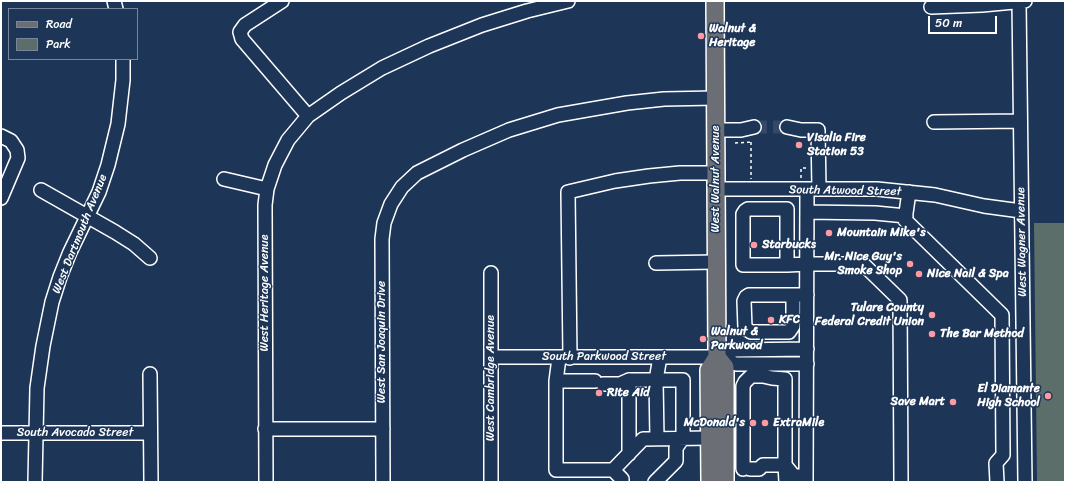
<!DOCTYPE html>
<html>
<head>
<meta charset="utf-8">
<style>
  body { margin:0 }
  #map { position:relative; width:1066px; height:483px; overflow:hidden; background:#1d3557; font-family:Sriracha,sans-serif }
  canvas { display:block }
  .frame { position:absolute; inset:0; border:2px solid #fff; pointer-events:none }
  .legend { position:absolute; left:8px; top:8px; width:130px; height:52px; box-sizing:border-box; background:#1d3557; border:1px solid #77869a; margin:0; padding:5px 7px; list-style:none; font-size:12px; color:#fff }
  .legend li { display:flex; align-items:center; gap:8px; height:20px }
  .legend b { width:20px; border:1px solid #77869a }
  .scale { position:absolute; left:928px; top:16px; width:69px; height:18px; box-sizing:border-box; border:2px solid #fff; border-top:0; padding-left:5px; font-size:12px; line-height:14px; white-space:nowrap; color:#fff; -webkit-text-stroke:3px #1d3557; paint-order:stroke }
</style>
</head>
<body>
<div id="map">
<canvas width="1066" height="483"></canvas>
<div class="frame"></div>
<ul class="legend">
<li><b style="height:5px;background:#6b6f75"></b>Road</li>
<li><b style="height:11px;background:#5b6e6a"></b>Park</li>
</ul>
<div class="scale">50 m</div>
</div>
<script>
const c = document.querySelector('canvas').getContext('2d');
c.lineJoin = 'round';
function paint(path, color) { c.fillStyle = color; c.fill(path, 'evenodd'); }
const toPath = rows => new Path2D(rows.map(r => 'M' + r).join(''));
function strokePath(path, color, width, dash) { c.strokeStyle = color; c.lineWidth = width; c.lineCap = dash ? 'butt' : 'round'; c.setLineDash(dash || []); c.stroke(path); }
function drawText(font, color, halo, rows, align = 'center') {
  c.font = font + ' Sriracha,sans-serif'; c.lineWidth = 3; c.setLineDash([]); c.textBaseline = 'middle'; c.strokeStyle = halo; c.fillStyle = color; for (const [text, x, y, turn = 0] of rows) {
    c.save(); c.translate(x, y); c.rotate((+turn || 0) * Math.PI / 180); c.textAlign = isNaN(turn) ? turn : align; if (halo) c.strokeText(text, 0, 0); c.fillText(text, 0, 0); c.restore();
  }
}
paint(toPath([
  [1034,223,1065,223,1065,482,1037,482]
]), '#5b6e6a');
strokePath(toPath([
  [754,127,787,127]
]), '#344968', 13, [13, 6]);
const minor = toPath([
  [114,1,116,9],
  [282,1,245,25,240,32,242,39,308,116],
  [1019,2,1025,482],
  [931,7,982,5,1025,1],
  [934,122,1020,121],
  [787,127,801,130,818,130,819,189],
  [716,130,741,130,754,127],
  [1,136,11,141,17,150,18,158,1,198],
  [224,179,267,189],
  [716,189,877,189,935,195,984,206,1021,211],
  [41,190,115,232,134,244,150,258],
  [909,192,905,220,1002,315,1003,455,996,463,997,482],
  [807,212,875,213,906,216],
  [656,263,716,262],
  [787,265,787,209,748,209,745,211,743,214,743,265,787,265,807,264,863,264,900,300,901,482],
  [793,295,793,326,789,332,751,332,745,328,744,301,746,297,749,295,807,295],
  [491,357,717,357,736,364,807,364],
  [717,357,735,350,807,349],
  [559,358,556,381,556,470,613,470],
  [570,358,568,192,615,181,649,176,680,173,716,173],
  [150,374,151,482],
  [556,381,595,381],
  [603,384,620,384,629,380],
  [265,429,383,429],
  [1,433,150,433],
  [657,439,656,380,660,357],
  [629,454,629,380,683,380,683,438,676,448,676,461,655,482],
  [743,469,743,386,745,382,751,376,763,376,772,378,785,379,785,465,794,476,806,476],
  [750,469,759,469,763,465,785,465,786,482],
  [35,482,37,388,43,346,52,302,60,277,70,252,99,192,108,165,118,124,123,80,123,59],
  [266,482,265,205,267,189,275,165,288,140,308,116,341,93,382,68,429,46,482,25,527,11,568,1],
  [383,482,382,239,384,223,391,204,402,187,417,173,463,150,509,130,558,115,627,103,664,99,715,98],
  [491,482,491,273],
  [622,482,622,479,613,470,643,439,710,438],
  [806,482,807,189]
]);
const major = toPath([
  [717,357,725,367,725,482],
  [710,482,709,370,717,357,715,1]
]);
strokePath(minor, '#fff', 16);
strokePath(major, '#fff', 20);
strokePath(toPath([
  [751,142,751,179],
  [735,143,753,142],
  [801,178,801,168,809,168]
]), '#fff', 1.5, [3, 3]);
strokePath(minor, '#1d3557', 13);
strokePath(major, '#6b6f75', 17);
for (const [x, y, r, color] of [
  [701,36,4,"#ff9aa2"],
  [799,145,4,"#ff9aa2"],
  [829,233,4,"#ff9aa2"],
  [754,245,4,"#ff9aa2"],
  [910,264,4,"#ff9aa2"],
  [919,274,4,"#ff9aa2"],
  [932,315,4,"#ff9aa2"],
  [771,320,4,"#ff9aa2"],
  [932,334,4,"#ff9aa2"],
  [703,339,4,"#ff9aa2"],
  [599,393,4,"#ff9aa2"],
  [1048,396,4,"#ff9aa2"],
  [953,402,4,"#ff9aa2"],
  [753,423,4,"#ff9aa2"],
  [765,423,4,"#ff9aa2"]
]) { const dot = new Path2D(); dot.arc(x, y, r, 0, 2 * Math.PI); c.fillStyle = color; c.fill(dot); strokePath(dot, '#1d3557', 1.5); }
drawText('bold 12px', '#fff', '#1d3557', [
  ["Walnut &",709,29],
  ["Heritage",709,43],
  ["Visalia Fire",807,138],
  ["Station 53",807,152],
  ["Mountain Mike's",837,233],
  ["Starbucks",762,245],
  ["Mr. Nice Guy's",902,257,"right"],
  ["Smoke Shop",902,271,"right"],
  ["Nice Nail & Spa",927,274],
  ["Tulare County",924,308,"right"],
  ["Federal Credit Union",924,322,"right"],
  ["KFC",779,320],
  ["Walnut &",711,332],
  ["Parkwood",711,346],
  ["The Bar Method",940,334],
  ["El Diamante",1040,389,"right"],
  ["High School",1040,403,"right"],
  ["Rite Aid",607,393],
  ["Save Mart",945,402,"right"],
  ["McDonald's",745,423,"right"],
  ["ExtraMile",773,423]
], 'left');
drawText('12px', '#fff', '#1d3557', [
  ["West Walnut Avenue",716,179,-90],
  ["South Atwood Street",845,191,1],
  ["West Dartmouth Avenue",80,234,-68],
  ["West Wagner Avenue",1022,242,-91],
  ["West Heritage Avenue",265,293,-90],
  ["West San Joaquin Drive",382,342,-90],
  ["South Parkwood Street",604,357],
  ["West Cambridge Avenue",491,378,-90],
  ["South Avocado Street",75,433]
]);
</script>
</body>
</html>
